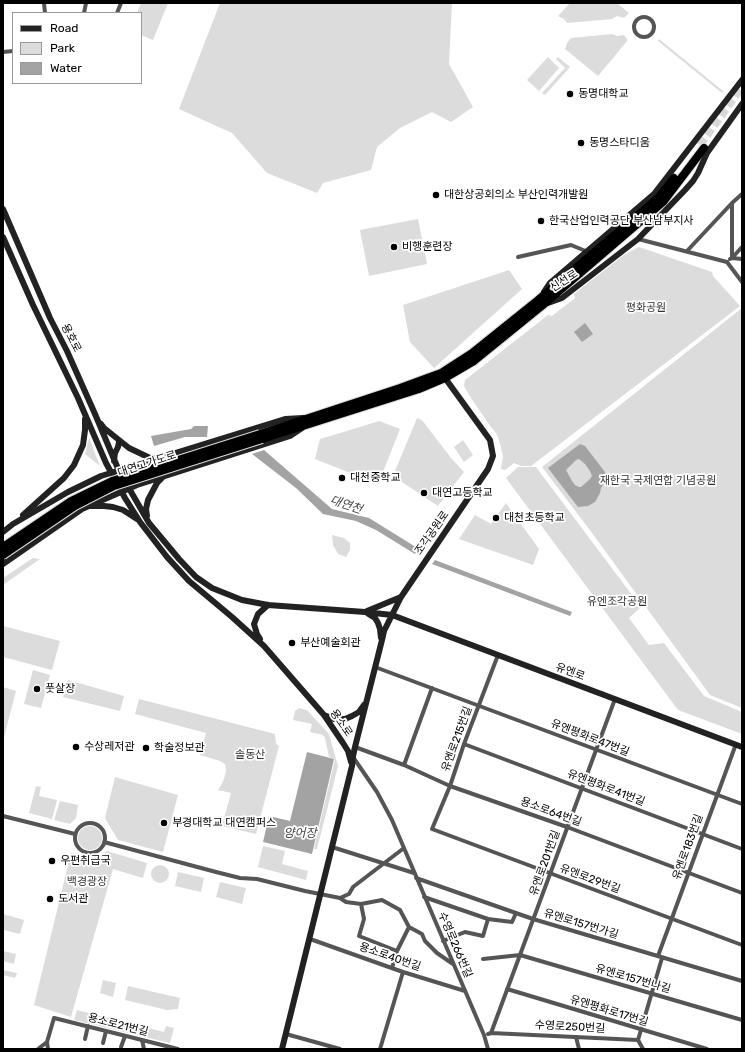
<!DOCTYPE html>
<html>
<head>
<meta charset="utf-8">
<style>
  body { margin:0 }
  #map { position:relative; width:745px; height:1052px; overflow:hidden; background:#fff; font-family:Rubik,sans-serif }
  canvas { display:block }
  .frame { position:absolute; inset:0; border:4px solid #000; pointer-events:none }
  .legend { position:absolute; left:12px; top:12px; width:130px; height:72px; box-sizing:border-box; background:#fff; border:1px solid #999; margin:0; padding:5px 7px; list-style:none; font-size:12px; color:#000 }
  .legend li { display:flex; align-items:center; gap:8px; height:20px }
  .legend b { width:20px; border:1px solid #999 }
</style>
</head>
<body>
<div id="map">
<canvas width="745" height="1052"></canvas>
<div class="frame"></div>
<ul class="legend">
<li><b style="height:5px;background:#222"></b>Road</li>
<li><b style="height:11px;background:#dcdcdc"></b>Park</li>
<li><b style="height:11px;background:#a3a3a3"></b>Water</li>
</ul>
</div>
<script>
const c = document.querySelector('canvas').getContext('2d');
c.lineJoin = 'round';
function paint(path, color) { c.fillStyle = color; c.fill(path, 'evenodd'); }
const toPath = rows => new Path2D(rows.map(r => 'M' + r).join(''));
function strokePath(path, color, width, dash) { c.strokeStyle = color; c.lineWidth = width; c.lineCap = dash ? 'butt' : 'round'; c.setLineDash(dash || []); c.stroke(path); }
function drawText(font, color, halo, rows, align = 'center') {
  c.font = font + ' Rubik,"Noto Sans KR",sans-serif'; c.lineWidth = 3.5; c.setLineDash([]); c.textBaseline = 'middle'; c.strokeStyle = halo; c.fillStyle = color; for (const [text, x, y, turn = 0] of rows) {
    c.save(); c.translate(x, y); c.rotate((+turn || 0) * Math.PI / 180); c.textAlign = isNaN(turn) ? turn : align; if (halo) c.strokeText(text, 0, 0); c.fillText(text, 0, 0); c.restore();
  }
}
paint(toPath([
  [141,3,168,3,153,40,141,35,141,13,137,13],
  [220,3,452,3,449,64,473,107,451,122,432,112,400,128,377,147,371,170,323,183,317,193,267,173,232,133,179,109],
  [570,3,617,3,629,13,624,18,617,16,612,19,567,23,564,19,558,16],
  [612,34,617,36,624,35,628,40,598,76,565,49,567,43,571,38],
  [659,39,723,91,724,91,722,93,658,41],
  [548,57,559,68,539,91,527,80],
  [558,57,570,67,545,95,542,93,565,68,556,59],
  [418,219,427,264,369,276,360,230],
  [639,247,712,272,713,276,740,306,531,466,521,466,514,463,505,470,501,469,503,456,499,440,496,433,491,427,471,398,464,386,465,380,548,315,552,316,575,298,574,294,625,254],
  [509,270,522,289,434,368,410,342,403,305],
  [742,308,742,708,710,695,592,533,542,467],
  [417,418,422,420,451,458,464,472,438,506,393,476],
  [379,421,400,429,381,477,373,482,315,459,320,439,360,427],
  [89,438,100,466,85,454],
  [463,440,473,455,464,462,454,447],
  [518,467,536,467,641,607,629,618,649,645,664,643,704,696,742,712,742,734,678,710,506,478],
  [506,503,539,549,533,565,459,539,475,515,491,524],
  [332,535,344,538,350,543,350,550,346,557,338,554,336,550,333,545],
  [33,558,40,559,3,585,3,578],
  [3,626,60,641,52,670,3,657],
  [33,670,50,675,41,708,24,704],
  [68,680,124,696,120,711,63,697],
  [3,687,16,691,3,741],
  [139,699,275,734,276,744,279,746,256,834,222,826,231,793,218,790,221,785,224,779,226,771,225,764,220,761,200,755,206,733,135,714],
  [299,708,307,710,329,734,338,766,317,849,314,849,335,759,329,757,325,738,323,735,310,732,312,724,293,720,295,711],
  [115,777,178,795,163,852,118,840,105,818],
  [36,786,41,787,39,796,57,800,52,819,29,813],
  [60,801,78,805,76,818,70,824,54,820],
  '78 838a12 12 0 1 1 24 0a12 12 0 1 1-24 0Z',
  [263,846,285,851,282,864,308,871,306,880,258,867],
  [107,851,147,863,143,878,113,869,71,1017,34,1005,71,853,91,858,97,857],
  '151 874a9 9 0 1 1 18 0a9 9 0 1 1-18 0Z',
  [178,872,204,878,201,892,175,886],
  [220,882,246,888,242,904,216,897],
  [3,914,24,920,20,934,3,930],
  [3,951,16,954,14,964,3,961],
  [3,970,17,973,15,978,3,975],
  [103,980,116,983,113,997,100,993],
  [128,986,180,998,178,1009,167,1010,125,1000],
  [77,1010,164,1032,166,1026,174,1028,170,1043,74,1020]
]), '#dcdcdc');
paint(toPath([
  [585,323,593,334,582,342,574,332],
  [194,426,208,426,207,437,185,437,154,446,151,436,191,429],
  [580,444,585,446,608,476,601,488,600,493,595,502,588,506,578,507,548,468],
  [579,459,585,464,590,471,592,476,590,479,581,487,579,487,575,485,572,481,566,470,576,460],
  [264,450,332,509,369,518,419,549,415,554,376,530,356,521,323,514,296,488,252,454],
  [435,560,572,612,570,616,432,564],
  [307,752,334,759,312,854,263,842,269,816,290,821]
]), '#a3a3a3');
strokePath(toPath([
  [700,145,742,87]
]), '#d9d9d9', 8, [8, 4]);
const highway = toPath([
  [260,434,400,388,441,373,472,353,538,300,658,198,674,178],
  [262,439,419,389,445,378,474,361,543,305,663,202,704,148]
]);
strokePath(highway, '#dbdbdb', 10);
strokePath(toPath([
  [44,3,45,13],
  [84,13,86,3],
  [117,13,121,3],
  '634 27a10 10 0 1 1 20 0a10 10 0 1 1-20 0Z',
  [3,52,13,51],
  [638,239,727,262,742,282],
  [687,251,732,203,742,194],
  [518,257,571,245,588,252],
  [732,258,732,203],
  [732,258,742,247],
  [730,259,732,258,742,259],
  [498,655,464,744,450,786,432,829,742,945],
  [375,667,742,804],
  [464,744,742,849],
  [355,747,404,765,450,786,567,827,742,893],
  [353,757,377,792,392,820,484,1035,488,1049],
  [404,765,432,688],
  [3,816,75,834],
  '75 838a15 15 0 1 1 30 0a15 15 0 1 1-30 0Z',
  [104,842,216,872,240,878,257,879,305,891,340,898,346,902,361,904,382,900,400,910,409,927,422,934,425,941,437,953,453,964],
  [332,847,414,873],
  [416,878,533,919,742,981],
  [424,897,488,919,512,922,516,913],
  [340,898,349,894,353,887,404,848],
  [361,904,364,919,359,936,397,951],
  [310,939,403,972,465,991],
  [443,941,465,932,483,936,488,919],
  [658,956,736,744],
  [483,959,520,955,742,1020],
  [392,968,397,951,409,927],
  [507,989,707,1049],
  [491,1033,615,699],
  [286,1034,340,1049],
  [488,1034,491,1033,638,1040],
  [576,1037,579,1049],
  [85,1039,88,1026],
  [142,1040,144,1049],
  [638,1040,662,958],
  [638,1040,643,1049],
  [103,1043,106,1031],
  [121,1047,125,1036],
  [38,1049,47,1042],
  [48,1049,47,1042,54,1018,178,1049],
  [380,1049,403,972]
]), '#555', 4);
strokePath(toPath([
  [3,209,50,318,67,351,95,414,119,471,149,523,179,559,196,577,212,588,242,600,268,605,365,612,392,615,742,747],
  [3,237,33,305,78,398,106,463,125,498,140,522,167,557,189,581,232,617,264,646,324,715,343,743,348,751,351,762],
  [544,292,550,283,654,194,742,80],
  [548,303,562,298,638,239,685,190,693,181,698,173,707,153,742,104],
  [101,424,104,428,129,448,150,458,155,458],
  [114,461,115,453,118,447,119,442],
  [91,506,104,506,113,507,123,510,137,519],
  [23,515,64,478,74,465,83,445,85,430,85,419],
  [147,516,146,509,148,500,157,483,162,478],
  [3,532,13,524,68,492,101,476,285,419,303,418],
  [3,564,82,509,137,485,290,436,302,428],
  [367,611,401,597],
  [367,613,375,618,378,623,380,629,381,638],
  [260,639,257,634,254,624,258,614,268,605],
  [324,715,334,719,345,719,352,716,359,712,364,705],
  [282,1049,352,766,353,756,355,747,382,640,384,631,401,597,488,469,493,456,490,440,445,378]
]), '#222', 6);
strokePath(highway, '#000', 8);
const highwayBridge = toPath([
  [3,547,71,501,112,481,260,434],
  [3,555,75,506,114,486,262,439]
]);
strokePath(highwayBridge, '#dbdbdb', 10, []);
strokePath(highwayBridge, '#000', 8);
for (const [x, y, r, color] of [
  [570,94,4,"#000"],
  [581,143,4,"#000"],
  [436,195,4,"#000"],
  [541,221,4,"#000"],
  [394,247,4,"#000"],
  [342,478,4,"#000"],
  [424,493,4,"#000"],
  [496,518,4,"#000"],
  [292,643,4,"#000"],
  [37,689,4,"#000"],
  [76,747,4,"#000"],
  [146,748,4,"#000"],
  [164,823,4,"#000"],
  [52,861,4,"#000"],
  [50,899,4,"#000"]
]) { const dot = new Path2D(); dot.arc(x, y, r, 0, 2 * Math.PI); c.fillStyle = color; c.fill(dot); strokePath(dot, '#fff', 1.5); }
drawText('11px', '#000', '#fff', [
  ["동명대학교",578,94],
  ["동명스타디움",589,143],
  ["대한상공회의소 부산인력개발원",444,195],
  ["한국산업인력공단 부산남부지사",549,221],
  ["비행훈련장",402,247],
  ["대천중학교",350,478],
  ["대연고등학교",432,493],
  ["대천초등학교",504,518],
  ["부산예술회관",300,643],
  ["풋살장",45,689],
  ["수상레저관",84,747],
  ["학술정보관",154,748],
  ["부경대학교 대연캠퍼스",172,823],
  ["우편취급국",60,861],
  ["도서관",58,899]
], 'left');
drawText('11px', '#000', '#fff', [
  ["신선로",564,281,-33],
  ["용호로",71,338,63],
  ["대연고가도로",147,464,-18],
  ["조각공원로",432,533,-55],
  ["유엔로",570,672,20],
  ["용소로",341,723,55],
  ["유엔평화로47번길",590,738,21],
  ["유엔로215번길",457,739,-70],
  ["유엔평화로41번길",606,788,21],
  ["용소로64번길",551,812,20],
  ["유엔로183번길",688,847,-70],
  ["유엔로201번길",545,863,-70],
  ["유엔로29번길",590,879,20],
  ["유엔로157번가길",581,924,17],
  ["수영로266번길",455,945,67],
  ["용소로40번길",390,957,19],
  ["유엔로157번나길",633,979,16],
  ["유엔평화로17번길",609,1011,17],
  ["용소로21번길",118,1025,14],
  ["수영로250번길",570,1027,3]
]);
drawText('11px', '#333', '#fff', [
  ["평화공원",646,308],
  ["재한국 국제연합 기념공원",658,481],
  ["유엔조각공원",617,602],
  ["솔동산",250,755],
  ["백경광장",87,882]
]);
drawText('italic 12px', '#444', '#fff', [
  ["대연천",346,505,19],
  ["양어장",300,834]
]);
</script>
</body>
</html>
